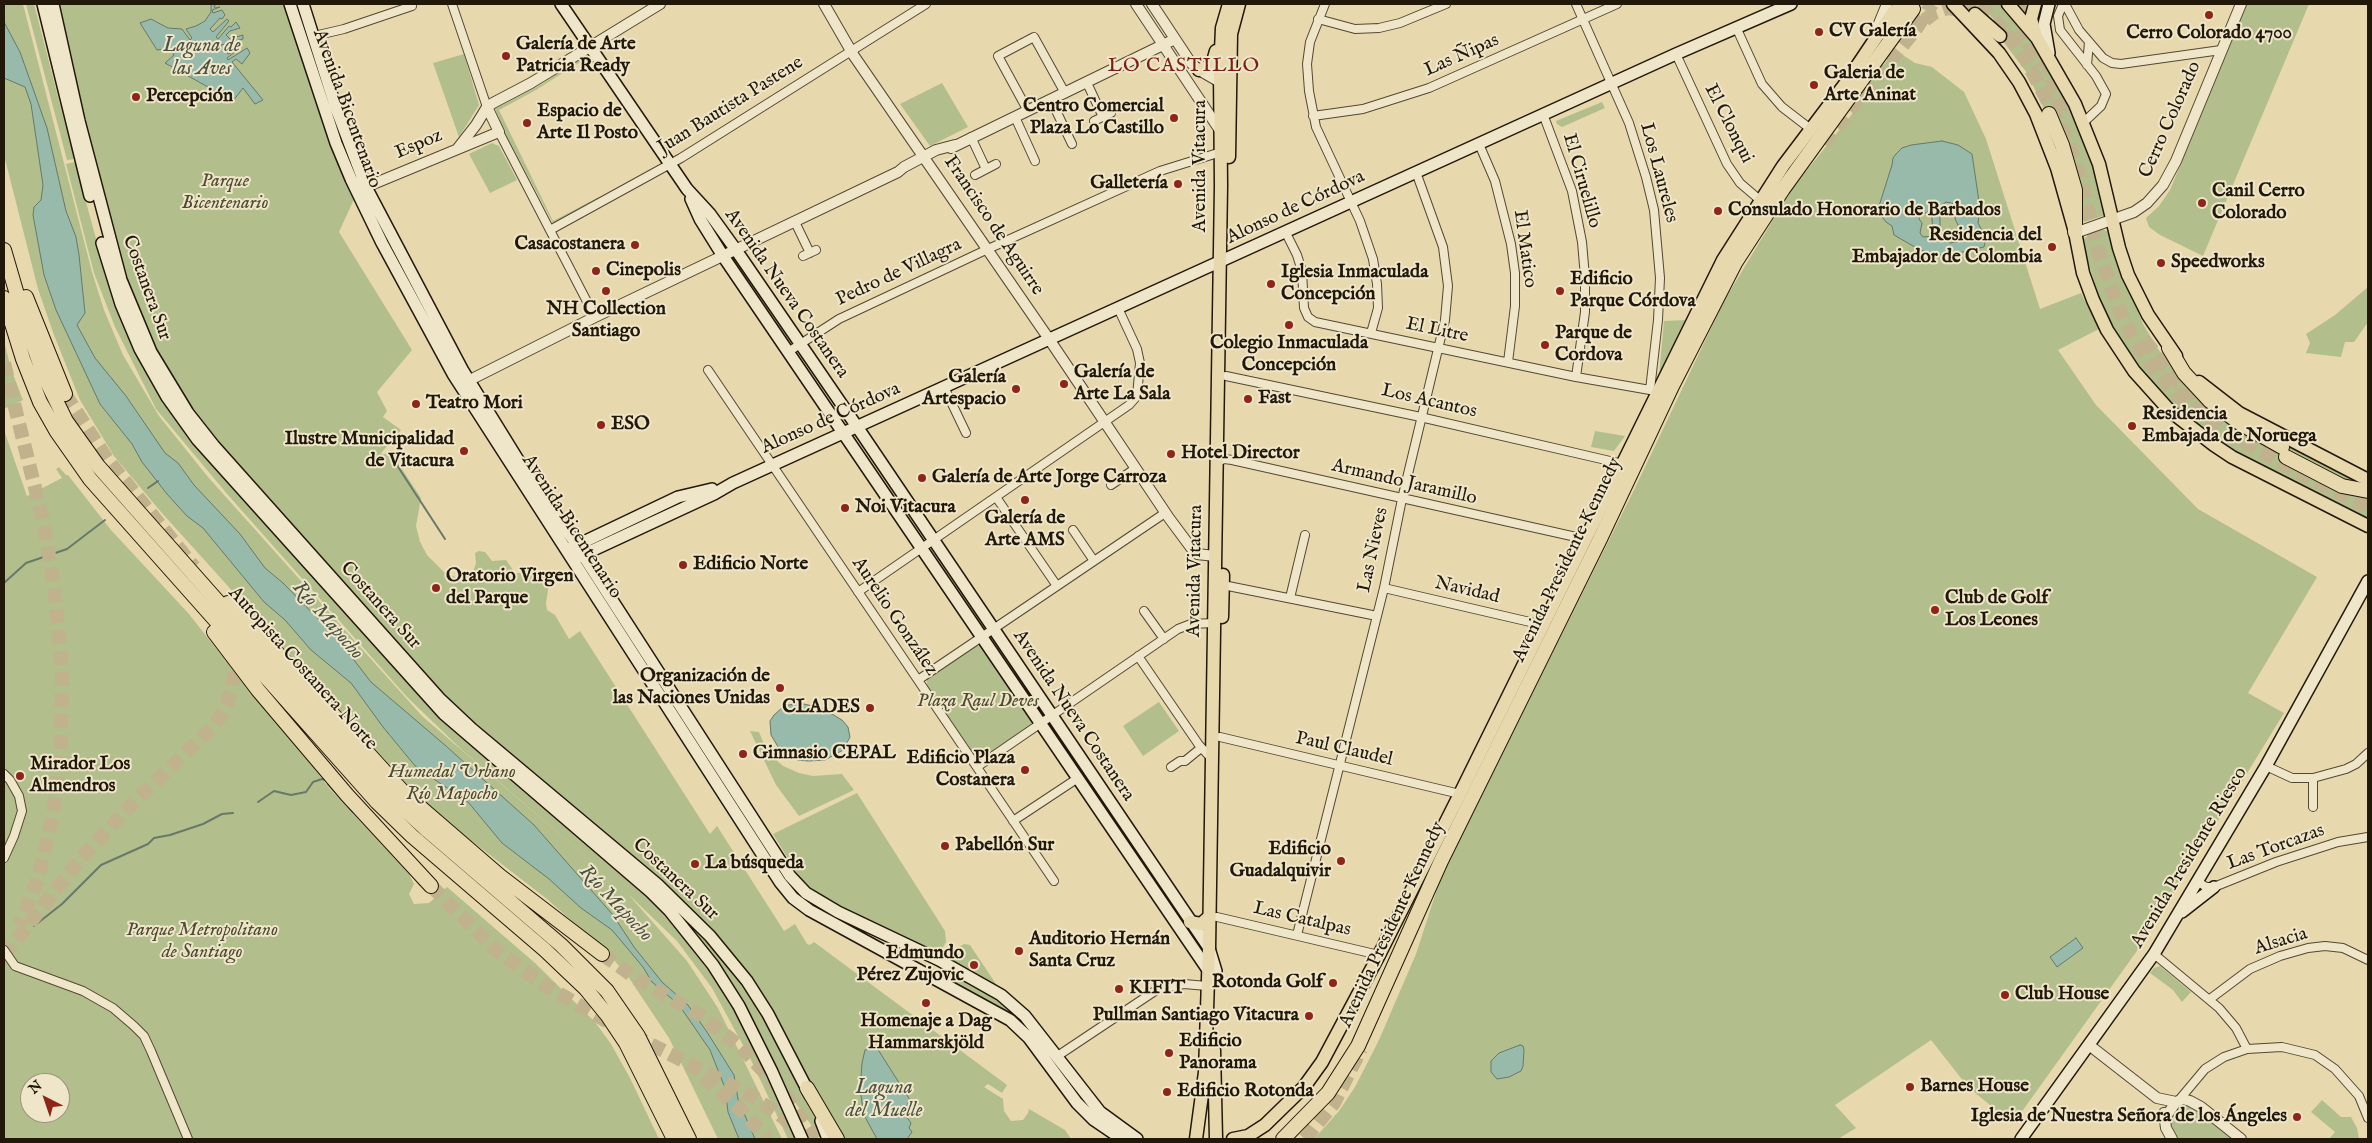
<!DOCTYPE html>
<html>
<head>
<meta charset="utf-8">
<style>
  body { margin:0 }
  #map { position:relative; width:2372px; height:1143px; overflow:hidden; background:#e7d8ad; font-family:"IM FELL English",serif }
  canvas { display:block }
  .frame { position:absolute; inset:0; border:5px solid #221809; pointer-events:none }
  .north { position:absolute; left:20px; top:1073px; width:50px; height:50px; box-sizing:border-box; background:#efe6ca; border:1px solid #9d947d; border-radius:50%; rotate:319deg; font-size:14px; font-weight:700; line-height:20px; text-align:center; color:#221809 }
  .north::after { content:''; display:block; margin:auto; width:18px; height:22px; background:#8f2418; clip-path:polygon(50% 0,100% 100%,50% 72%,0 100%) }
</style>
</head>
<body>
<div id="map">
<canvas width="2372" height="1143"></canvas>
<div class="frame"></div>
<div class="north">N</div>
</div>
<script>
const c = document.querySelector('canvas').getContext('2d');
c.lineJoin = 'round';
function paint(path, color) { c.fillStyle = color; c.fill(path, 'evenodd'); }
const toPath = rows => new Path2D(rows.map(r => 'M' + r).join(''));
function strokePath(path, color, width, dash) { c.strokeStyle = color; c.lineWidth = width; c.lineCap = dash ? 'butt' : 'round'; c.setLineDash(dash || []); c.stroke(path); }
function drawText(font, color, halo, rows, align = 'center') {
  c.font = font + ' "IM FELL English",serif'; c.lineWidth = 4; c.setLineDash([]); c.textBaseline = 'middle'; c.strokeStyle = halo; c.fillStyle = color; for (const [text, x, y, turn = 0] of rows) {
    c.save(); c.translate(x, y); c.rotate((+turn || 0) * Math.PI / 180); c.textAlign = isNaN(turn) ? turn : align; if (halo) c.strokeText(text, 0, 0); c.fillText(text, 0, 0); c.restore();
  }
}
paint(toPath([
  [4,4,23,4,92,272,104,310,123,355,159,416,208,477,422,716,606,874,461,749,407,697,228,495,156,409,115,327,94,273,66,164,75,162,112,297,133,349,159,394,185,431,360,627,675,920,720,980,799,1139,788,1139,750,1058,712,988,677,941,628,894,687,961,718,1008,782,1139,718,1139,669,1038,629,978,609,954,547,899,468,838,413,791,161,512,114,456,80,400,54,335,38,289,4,155],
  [26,4,34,4,74,159,67,160],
  [57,4,287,4,355,197,339,232,412,350,377,392,387,411,383,417,401,430,381,453,383,455,390,451,421,498,416,526,420,542,427,555,446,574,462,579,473,572,476,563,475,553,479,551,485,552,492,561,506,560,515,573,548,573,550,577,546,603,547,610,555,615,569,639,580,631,710,834,717,826,784,931,795,924,807,944,810,945,814,942,1007,1085,1002,1093,988,1084,984,1087,1003,1099,1004,1111,1011,1121,1023,1120,1028,1113,1029,1109,1065,1130,1071,1139,841,1139,780,1024,747,976,531,772,446,697,412,662,204,427,156,354,134,303,101,194],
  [1978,4,2005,4,2026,26,2089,142,2106,215,2084,222,2076,166,2069,143,2056,111,2047,115,2027,73,2002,40,2007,32],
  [2247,4,2309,4,2203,256,2160,235,2149,227,2146,218,2159,206,2170,190],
  [1895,50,1915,63,1932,67,1964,92,1986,139,2040,309,2081,293,2099,329,2058,350,2096,405,2198,509,2317,577,2248,693,2284,713,2144,941,2013,1124,1968,1087,1931,1040,1835,1105,1856,1128,1838,1139,1314,1139,1339,1111,1355,1087,1379,1040,1416,954,1441,877,1635,488,1724,301,1791,190,1856,109,1852,105],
  [464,54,479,105,459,137,433,63],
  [579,60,580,62,536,90,499,110,553,221,599,197,600,199,553,223,505,133,495,109,539,86],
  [942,83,968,127,930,146,900,104],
  [1602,102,1605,108,1562,127,1557,124,1556,121],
  [492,143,499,146,517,180,490,193,469,154],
  [2102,229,2109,232,2121,270,2143,324,2158,349,2184,380,2285,442,2368,484,2368,519,2246,459,2206,435,2153,389,2117,336,2098,293,2087,259,2084,238],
  [2368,287,2368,322,2354,342,2345,342,2341,357,2306,353,2310,343,2306,334,2335,315],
  [1686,320,1659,377,1664,321],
  [4,341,11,369,23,400,4,409],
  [4,430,27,496,62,478,56,469,59,467,66,475,68,475,111,530,189,614,244,684,278,720,329,788,409,874,414,884,409,894,414,904,429,903,447,887,535,963,595,1022,611,1044,630,1078,659,1139,4,1139],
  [30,1083,60,1083,60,1113,30,1113],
  [1595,431,1625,436,1614,451,1591,447],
  [975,646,984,646,1033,721,1029,726,979,762,974,761,927,690,927,678],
  [1159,702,1179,731,1143,756,1123,726],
  [750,731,759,732,767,752,783,766,799,773,813,776,842,774,854,790,799,816,776,785],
  [857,793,945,931,946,942,939,954,836,905,814,891,798,875,773,834],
  [671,906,710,942,740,979,768,1019,805,1089,825,1139,821,1139,785,1088,746,1007,712,955],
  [964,944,970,945,1000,990,950,963,956,949],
  [2160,966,2191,992,2182,1002,2173,990,2150,973,2154,968],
  [947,971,1007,1005,1021,1020,1073,1088,1102,1120,1054,1067,1032,1037,947,980,945,976],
  [2322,1100,2341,1117,2351,1117,2357,1128,2359,1139,2329,1139,2335,1132,2311,1112],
  [2191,1105,2237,1139,2178,1139,2170,1124,2171,1117,2182,1107]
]), '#b2bf8c');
const water = toPath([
  [211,4,217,4,214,6,215,8,220,7,212,10,213,13,222,10,225,15,222,19,220,18,210,29,213,32,227,19,229,21,216,37,218,39,229,26,231,27,236,22,240,28,230,31,226,35,230,39,243,35,243,39,221,45,222,49,237,46,227,53,228,54,239,49,227,58,228,60,247,48,250,53,242,64,236,59,232,62,263,100,255,104,243,88,233,101,165,63,174,55,170,48,157,50,140,23,151,19,168,28,182,29,190,40,192,38,186,29,196,26,205,21,211,12,211,4],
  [4,22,20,52,47,128,66,211,76,237,79,255,85,313,77,325,95,358,126,396,165,453,178,463,194,485,240,534,265,568,283,583,337,638,371,682,446,746,534,825,613,915,634,947,662,982,688,1005,707,1032,734,1075,738,1099,755,1139,739,1139,728,1112,725,1088,710,1050,679,1005,652,982,643,967,612,930,581,908,549,879,502,843,468,802,416,767,383,727,351,683,311,650,285,620,264,602,203,528,187,516,167,494,142,462,132,444,100,404,56,310,44,275,33,215,34,207,41,200,43,185,31,104,25,87,4,78,4,22],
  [1942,141,1958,145,1972,154,1980,208,1978,223,1986,238,1984,247,1946,256,1920,250,1894,235,1892,226,1886,222,1880,214,1879,206,1892,165,1893,158,1896,154,1902,148,1911,145,1942,141],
  [1946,202,1955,204,1956,207,1955,219,1961,231,1959,240,1957,242,1950,243,1940,234,1940,207,1946,202],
  [1928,212,1932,218,1933,236,1923,237,1920,233,1922,223,1919,219,1920,215,1928,212],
  [799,703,822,708,842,720,848,727,850,737,843,750,825,760,808,761,798,760,780,750,771,735,770,721,774,715,784,706,799,703],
  [2076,938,2083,948,2057,967,2050,957,2076,938],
  [1520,1045,1523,1046,1524,1050,1523,1066,1521,1071,1509,1077,1497,1079,1491,1072,1491,1061,1499,1053,1520,1045],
  [877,1048,910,1100,903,1112,911,1123,909,1128,912,1132,907,1139,877,1139,864,1115,860,1090,862,1063,865,1050,877,1048]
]);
paint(water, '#97baab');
strokePath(water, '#68796a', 1);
strokePath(toPath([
  [389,453,445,539],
  [148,488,158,481],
  [4,583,26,563,67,549,105,520],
  [328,784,353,812],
  [258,802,274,791,291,795,306,792,313,782,322,779,325,780],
  [414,877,420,885],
  [34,926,62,904,101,865,148,844,154,838,170,835,203,824,222,814,233,813]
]), '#68796a', 2);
strokePath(toPath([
  [2000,36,2012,37,2020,35,2031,26,2042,7]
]), '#c0b28c', 12, [12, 6]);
strokePath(toPath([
  [1980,4,2002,28,2025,58,2064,132,2076,163,2098,250,2119,309,2133,338,2151,365,2184,401,2221,429,2288,467,2368,507],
  [2018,4,2030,46,2038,67],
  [1925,20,1934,13,1948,8,1974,12,1984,21],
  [2046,58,2064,117],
  [1823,143,1916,29,1932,4],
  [2144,340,2176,379,2209,409],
  [4,363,44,524,54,586,62,672,61,751,53,815,38,879,19,926],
  [65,394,107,459,194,567],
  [431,886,495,949,546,986,615,1026,750,1095,784,1118,801,1135],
  [602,954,633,976,701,1016,741,1047,784,1093,816,1139],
  [4,956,80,859,134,802,213,727,224,711,231,692,234,673,233,652],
  [703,1077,738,1107,768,1139],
  [1305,1139,1334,1103,1361,1049]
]), '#c0b28c', 14, [14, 7]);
const minor = toPath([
  [452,4,487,107],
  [1325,4,1310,42,1307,64,1309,91,1316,127,1360,221,1373,259,1377,284,1378,308,1371,333],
  [2063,4,2058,16,2060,30,2096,76,2106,94,2101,106,2084,122],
  [2065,4,2079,30,2103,58,2112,63,2121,64,2221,50],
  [1318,19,1355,29,1379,28,1400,23,1446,4],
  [1736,27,1762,84,1782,107,1808,127],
  [314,36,344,29,412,6],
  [1676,54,1727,164,1740,183,1761,201],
  [2087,65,2089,42],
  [1087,83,1103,117],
  [1051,100,1072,144],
  [1028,111,998,56,1034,37,1065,93],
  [1543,114,1572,191,1582,242,1585,277,1585,312,1576,377],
  [1313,116,1363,109,1429,88,1617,4],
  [1015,117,1035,161],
  [1094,121,1111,113],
  [499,132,595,317],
  [971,137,986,169],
  [1479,144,1495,181,1511,244,1515,273,1515,306,1508,362],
  [975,175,996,164],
  [795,222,810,253],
  [550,230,681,158,926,4],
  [1285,231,1297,255,1302,271,1304,308,1308,317,1315,322,1576,377,1650,390,1658,320,1660,278,1654,210,1646,177,1629,123,1576,4],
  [803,256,816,250],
  [788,352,839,319,988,249,1160,171,1221,152],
  [708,370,1054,881],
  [1226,376,1416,416,1623,464],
  [944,387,966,433],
  [1217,462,1224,459,1232,460,1585,539],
  [1111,485,1136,468],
  [996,497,1057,586],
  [1073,530,1094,561],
  [1223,585,1377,616],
  [1384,588,1543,625],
  [858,592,1129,405,1137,396,1140,363,1137,349,1118,308],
  [1290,598,1305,535],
  [1144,611,1164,639],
  [1138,656,1199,745,1212,759],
  [918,680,1165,513],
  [1220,737,1460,794],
  [2266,766,2292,778,2313,778,2346,769,2356,764,2368,753],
  [977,767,1178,629,1191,624,1214,623],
  [1171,767,1180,761,1185,761,1201,748],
  [4,774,10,780,19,796,22,811,14,836,4,858],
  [2313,807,2313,778],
  [1013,821,1078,778],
  [2197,881,2206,887,2214,887,2276,862,2338,842,2368,837],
  [1217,917,1379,955],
  [1297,935,1384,588,1402,499,1445,320,1448,286,1443,247,1416,172],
  [4,950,15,966,83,991,113,1008,134,1026,144,1036,151,1051,188,1139],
  [2154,954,2219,1008,2236,1028,2247,1049],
  [2210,999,2250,969,2280,956,2308,948,2325,946,2343,948,2368,960],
  [1056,1057,1158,989,1184,984,1207,986],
  [2179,1100,2205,1069,2224,1057,2247,1049,2282,1047,2315,1055,2335,1069,2359,1096,2368,1118]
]);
const tertiary = toPath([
  [824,4,854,56,1049,339,1169,518,1192,549,1197,554,1215,556],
  [1136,4,1221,132],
  [1152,4,1191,63,1199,70,1225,85],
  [1878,26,1887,4],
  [458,148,476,125,487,107,493,103,531,83,660,4],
  [951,148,1175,39],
  [366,187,499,132,487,107],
  [2075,233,2134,212,2147,203,2163,185,2176,161,2241,4],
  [462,384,595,317,898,172,904,167,936,150,955,145],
  [2089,1045,2157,1098,2176,1102],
  [2164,1113,2166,1128,2172,1139],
  [2165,1118,2176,1102,2183,1099,2190,1101,2201,1107,2241,1139]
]);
const secondary = toPath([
  [43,4,90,196],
  [53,4,79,121,121,280,151,352,188,413,214,446,439,698,472,729,657,884,710,936,747,981,768,1014,810,1095],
  [290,4,336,143,351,179,382,243,453,374,780,882,793,898,809,910,1010,1020,1029,1038,1077,1103,1094,1120,1122,1139],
  [303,4,336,108,366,187,463,371,518,460,572,538,790,876,806,893,838,912,939,960,1001,995,1025,1016,1100,1112,1137,1139],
  [561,4,687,189,710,214,736,250,862,434,1209,948,1216,971],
  [2049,53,2044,24,2049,4],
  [691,199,700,219,723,256,1208,970],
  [102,243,121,304,140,349,167,397,197,439,444,714,651,892,669,910,713,965,739,1006,772,1072,802,1139],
  [571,548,678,497,712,489],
  [576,558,714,494,733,483,1676,54,1791,4],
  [2182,912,2214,887],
  [821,1121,828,1139],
  [2021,1139,2154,954,2266,766,2368,581]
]);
const primary = toPath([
  [1953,4,1999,53,2019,82,2036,114,2057,168,2075,232,2083,273,2093,300,2107,330,2134,371,2169,410,2214,445,2232,457,2368,526],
  [2008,4,2037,38,2075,104,2099,164,2119,248,2128,275,2148,315,2176,356],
  [1975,14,2000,36],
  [2035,33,2031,19,2035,4],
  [1199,70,1212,65,1216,51],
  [1229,157,1231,34,1239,4],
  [2199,382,2239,413,2368,480],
  [1222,617,1223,575],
  [1190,922,1201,924,1210,916],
  [1214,1050,1216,1139],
  [1196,1139,1205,1072,1209,948,1221,186,1220,72,1222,28,1229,4],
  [1233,1139,1248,1136,1265,1125,1304,1087,1322,1062,1379,955,1460,794,1723,260,1783,166,1845,84,1894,11]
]);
const motorway = toPath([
  [1892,24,1902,4],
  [2049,114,2062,145,2075,190,2075,232],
  [4,250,25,322,45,378,66,421,98,466,387,793,428,831,561,945,607,991,638,1036,689,1139],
  [26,297,65,394],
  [4,298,23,359,40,402,57,432,90,479,377,802,412,836,545,950,586,989,608,1016,626,1043,674,1139],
  [2169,348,2184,373,2210,401,2241,424,2282,447],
  [2286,457,2342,486,2368,491],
  [228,603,270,645,405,794,500,876,602,954],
  [214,632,258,690,347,795,431,886],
  [807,1088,837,1139],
  [1283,1139,1328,1093,1358,1046,1441,861,1600,539,1672,386,1735,263,1783,189,1913,9]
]);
strokePath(minor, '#534832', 10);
strokePath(tertiary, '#534832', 12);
strokePath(secondary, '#221809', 14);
strokePath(primary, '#221809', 15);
strokePath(motorway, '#221809', 16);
strokePath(minor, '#efe6ca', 8);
strokePath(tertiary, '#efe6ca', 10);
strokePath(secondary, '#efe6ca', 11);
strokePath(primary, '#e7d8ad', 12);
strokePath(motorway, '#e7d8ad', 14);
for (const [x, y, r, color] of [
  [2209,15,5,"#8f2418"],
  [1819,32,5,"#8f2418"],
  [506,56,5,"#8f2418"],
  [1814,85,5,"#8f2418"],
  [136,97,5,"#8f2418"],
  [1174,118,5,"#8f2418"],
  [527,123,5,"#8f2418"],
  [1178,184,5,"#8f2418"],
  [2202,203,5,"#8f2418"],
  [1718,211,5,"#8f2418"],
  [635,245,5,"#8f2418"],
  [2052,247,5,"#8f2418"],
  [2161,263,5,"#8f2418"],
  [596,271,5,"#8f2418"],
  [1271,284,5,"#8f2418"],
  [606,291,5,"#8f2418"],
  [1560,291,5,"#8f2418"],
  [1289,325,5,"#8f2418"],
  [1545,345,5,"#8f2418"],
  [1064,384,5,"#8f2418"],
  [1016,389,5,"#8f2418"],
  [1248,399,5,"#8f2418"],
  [416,404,5,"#8f2418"],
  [601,425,5,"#8f2418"],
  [2132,426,5,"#8f2418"],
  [464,451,5,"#8f2418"],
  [1171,454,5,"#8f2418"],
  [922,478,5,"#8f2418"],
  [1025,500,5,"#8f2418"],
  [845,508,5,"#8f2418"],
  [683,565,5,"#8f2418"],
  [436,588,5,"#8f2418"],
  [1935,610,5,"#8f2418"],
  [780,688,5,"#8f2418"],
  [870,708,5,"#8f2418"],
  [743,754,5,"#8f2418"],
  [1025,770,5,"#8f2418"],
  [20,776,5,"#8f2418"],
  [945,846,5,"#8f2418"],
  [1341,861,5,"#8f2418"],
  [695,864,5,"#8f2418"],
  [1019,951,5,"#8f2418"],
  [974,965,5,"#8f2418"],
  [1333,983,5,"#8f2418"],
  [1119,989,5,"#8f2418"],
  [2005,995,5,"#8f2418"],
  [926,1003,5,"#8f2418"],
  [1309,1016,5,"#8f2418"],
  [1169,1053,5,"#8f2418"],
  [1910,1087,5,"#8f2418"],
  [1167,1092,5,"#8f2418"],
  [2297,1117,5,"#8f2418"]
]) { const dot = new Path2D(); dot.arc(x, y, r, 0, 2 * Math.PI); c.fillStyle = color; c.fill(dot); strokePath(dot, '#efe6ca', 2); }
drawText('bold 19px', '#221809', '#efe6ca', [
  ["CV Galería",1829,32],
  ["Cerro Colorado 4700",2209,34,"center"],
  ["Galería de Arte",516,45],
  ["Patricia Ready",516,67],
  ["Galeria de",1824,74],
  ["Arte Aninat",1824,96],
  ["Percepción",146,97],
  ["Centro Comercial",1164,107,"right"],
  ["Plaza Lo Castillo",1164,129,"right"],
  ["Espacio de",537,112],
  ["Arte Il Posto",537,134],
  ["Galletería",1168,184,"right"],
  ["Canil Cerro",2212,192],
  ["Colorado",2212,214],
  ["Consulado Honorario de Barbados",1728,211],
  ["Residencia del",2042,236,"right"],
  ["Embajador de Colombia",2042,258,"right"],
  ["Casacostanera",625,245,"right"],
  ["Speedworks",2171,263],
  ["Cinepolis",606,271],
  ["Iglesia Inmaculada",1281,273],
  ["Concepción",1281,295],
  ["Edificio",1570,280],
  ["Parque Córdova",1570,302],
  ["NH Collection",606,310,"center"],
  ["Santiago",606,332,"center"],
  ["Parque de",1555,334],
  ["Cordova",1555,356],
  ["Colegio Inmaculada",1289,344,"center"],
  ["Concepción",1289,366,"center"],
  ["Galería de",1074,373],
  ["Arte La Sala",1074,395],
  ["Galería",1006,378,"right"],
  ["Artespacio",1006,400,"right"],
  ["Fast",1258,399],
  ["Teatro Mori",426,404],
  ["Residencia",2142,415],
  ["Embajada de Noruega",2142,437],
  ["ESO",611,425],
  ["Ilustre Municipalidad",454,440,"right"],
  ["de Vitacura",454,462,"right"],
  ["Hotel Director",1181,454],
  ["Galería de Arte Jorge Carroza",932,478],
  ["Noi Vitacura",855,508],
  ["Galería de",1025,519,"center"],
  ["Arte AMS",1025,541,"center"],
  ["Edificio Norte",693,565],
  ["Oratorio Virgen",446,577],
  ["del Parque",446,599],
  ["Club de Golf",1945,599],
  ["Los Leones",1945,621],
  ["Organización de",770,677,"right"],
  ["las Naciones Unidas",770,699,"right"],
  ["CLADES",860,708,"right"],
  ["Gimnasio CEPAL",753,754],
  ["Edificio Plaza",1015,759,"right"],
  ["Costanera",1015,781,"right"],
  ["Mirador Los",30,765],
  ["Almendros",30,787],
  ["Pabellón Sur",955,846],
  ["Edificio",1331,850,"right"],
  ["Guadalquivir",1331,872,"right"],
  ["La búsqueda",705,864],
  ["Auditorio Hernán",1029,940],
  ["Santa Cruz",1029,962],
  ["Edmundo",964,954,"right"],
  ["Pérez Zujovic",964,976,"right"],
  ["Rotonda Golf",1323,983,"right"],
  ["KIFIT",1129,989],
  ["Club House",2015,995],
  ["Pullman Santiago Vitacura",1299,1016,"right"],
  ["Homenaje a Dag",926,1022,"center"],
  ["Hammarskjöld",926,1044,"center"],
  ["Edificio",1179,1042],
  ["Panorama",1179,1064],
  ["Barnes House",1920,1087],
  ["Edificio Rotonda",1177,1092],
  ["Iglesia de Nuestra Señora de los Ángeles",2287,1117,"right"]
], 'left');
drawText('19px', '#221809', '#efe6ca', [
  ["Las Ñipas",1462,56,-24],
  ["Juan Bautista Pastene",731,106,-32],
  ["Avenida Bicentenario",346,109,70],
  ["Cerro Colorado",2171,120,-66],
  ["El Clonqui",1728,124,63],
  ["Espoz",419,145,-23],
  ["Avenida Vitacura",1201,166,-90],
  ["Los Laureles",1658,173,75],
  ["El Ciruelillo",1581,181,74],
  ["Alonso de Córdova",1296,208,-25],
  ["Francisco de Aguirre",993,226,56],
  ["El Matico",1524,249,82],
  ["Pedro de Villagra",899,273,-25],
  ["Costanera Sur",146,288,70],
  ["Avenida Nueva Costanera",786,294,55],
  ["El Litre",1437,331,12],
  ["Los Acantos",1429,402,13],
  ["Alonso de Córdova",831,419,-24],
  ["Armando Jaramillo",1404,483,13],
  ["Avenida Bicentenario",571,527,57],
  ["Las Nieves",1374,550,-78],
  ["Avenida Presidente Kennedy",1568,560,-64],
  ["Avenida Vitacura",1196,571,-89],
  ["Navidad",1467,591,13],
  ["Costanera Sur",380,606,48],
  ["Aurelio González",894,617,56],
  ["Autopista Costanera Norte",302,669,48],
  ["Avenida Nueva Costanera",1073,716,56],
  ["Paul Claudel",1344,750,13],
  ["Las Torcazas",2276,848,-20],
  ["Avenida Presidente Riesco",2190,858,-59],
  ["Costanera Sur",675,880,43],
  ["Las Catalpas",1302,920,13],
  ["Avenida Presidente Kennedy",1393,925,-65],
  ["Alsacia",2281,942,-17]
]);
drawText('italic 19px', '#4d4a30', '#efe6ca', [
  ["Parque",225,182],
  ["Bicentenario",225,204],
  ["Plaza Raul Deves",978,702],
  ["Humedal Urbano",452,773],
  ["Río Mapocho",452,795],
  ["Parque Metropolitano",202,931],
  ["de Santiago",202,953]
]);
drawText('italic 20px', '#4b5142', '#efe6ca', [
  ["Laguna de",202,47],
  ["las Aves",202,70],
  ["Río Mapocho",327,621,49],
  ["Río Mapocho",615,904,47],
  ["Laguna",884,1089],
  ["del Muelle",884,1112]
]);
c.letterSpacing = '1px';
drawText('20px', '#7a1f14', '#efe6ca', [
  ["LO CASTILLO",1184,67]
]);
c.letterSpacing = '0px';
</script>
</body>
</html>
